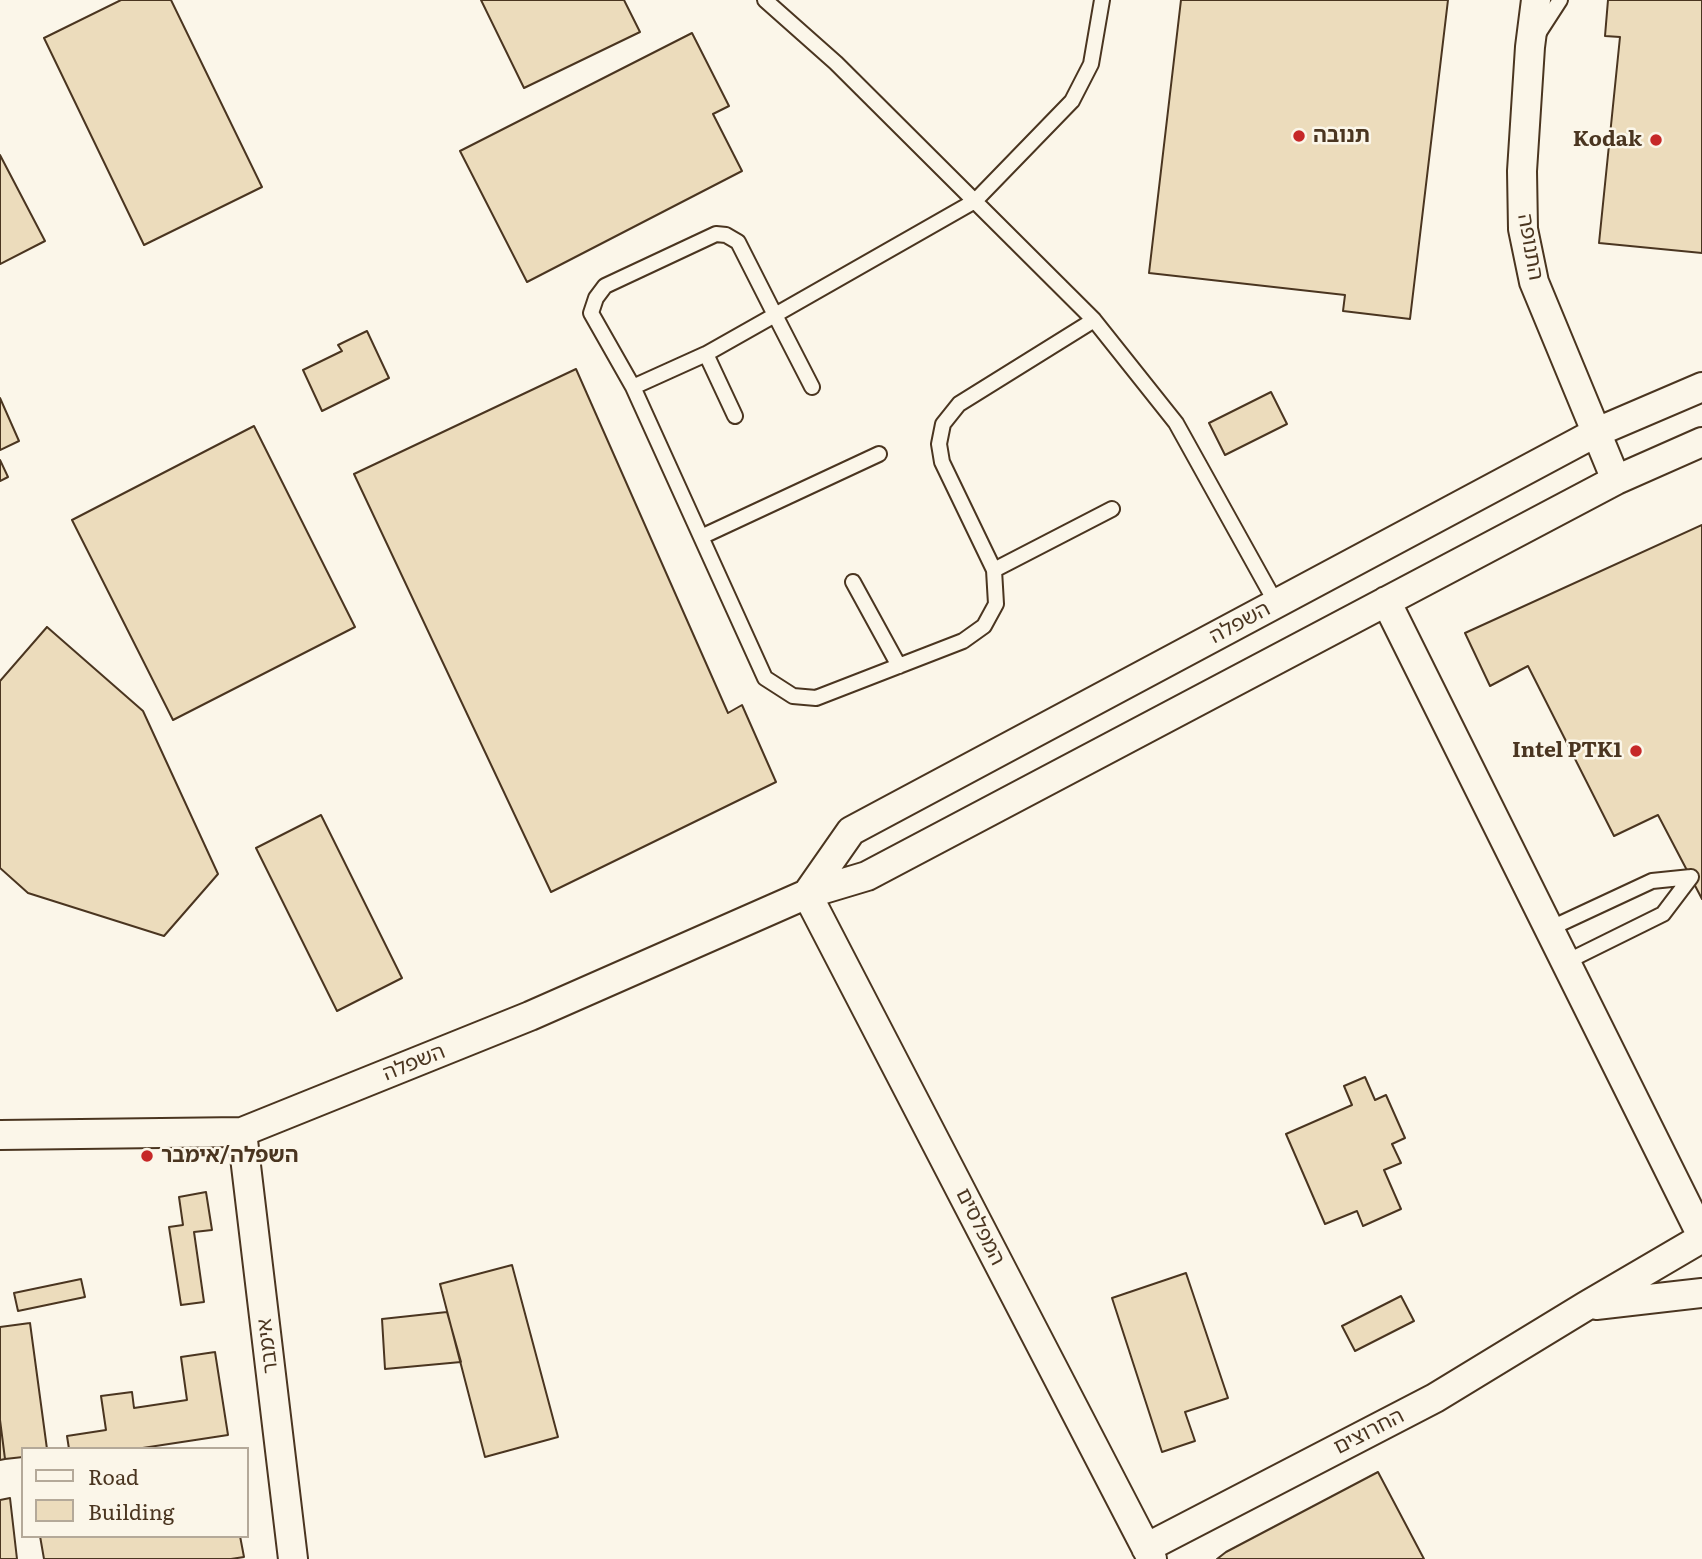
<!DOCTYPE html>
<html>
<head>
<meta charset="utf-8">
<style>
  body { margin:0 }
  #map { position:relative; width:1702px; height:1559px; overflow:hidden; background:#fbf6e9; font-family:Literata,serif }
  canvas { display:block }
  .legend { position:absolute; left:21px; top:1447px; width:228px; height:91px; box-sizing:border-box; background:#fbf6e9; border:2px solid #b4a999; margin:0; padding:9px 12px; list-style:none; font-size:21px; color:#4a3520 }
  .legend li { display:flex; align-items:center; gap:14px; height:35px }
  .legend b { width:35px; border:2px solid #b4a999 }
</style>
</head>
<body>
<div id="map">
<canvas width="1702" height="1559"></canvas>
<ul class="legend">
<li><b style="height:9px;background:#fbf6e9"></b>Road</li>
<li><b style="height:19px;background:#ecdcbc"></b>Building</li>
</ul>
</div>
<script>
const c = document.querySelector('canvas').getContext('2d');
c.lineJoin = 'round';
function paint(path, color) { c.fillStyle = color; c.fill(path, 'evenodd'); }
const toPath = rows => new Path2D(rows.map(r => 'M' + r).join(''));
function strokePath(path, color, width, dash) { c.strokeStyle = color; c.lineWidth = width; c.lineCap = dash ? 'butt' : 'round'; c.setLineDash(dash || []); c.stroke(path); }
function drawText(font, color, halo, rows, align = 'center') {
  c.font = font + ' Literata,"Noto Sans Hebrew",serif'; c.lineWidth = 5; c.setLineDash([]); c.textBaseline = 'middle'; c.strokeStyle = halo; c.fillStyle = color; for (const [text, x, y, turn = 0] of rows) {
    c.save(); c.translate(x, y); c.rotate((+turn || 0) * Math.PI / 180); c.textAlign = isNaN(turn) ? turn : align; if (halo) c.strokeText(text, 0, 0); c.fillText(text, 0, 0); c.restore();
  }
}
const building = toPath([
  [121,0,171,0,262,187,144,245,44,38,121,0],
  [481,0,624,0,640,32,524,88,481,0],
  [1181,0,1448,0,1410,319,1343,311,1345,295,1149,273,1181,0],
  [1608,0,1702,0,1702,253,1599,243,1620,37,1605,36,1608,0],
  [692,33,729,106,713,114,742,171,527,282,460,151,692,33],
  [0,155,45,241,0,264,0,155],
  [367,331,389,378,322,411,303,370,342,351,338,345,367,331],
  [576,369,728,713,742,705,776,782,551,892,354,474,576,369],
  [1271,392,1287,424,1225,455,1209,423,1271,392],
  [0,398,19,441,0,450,0,398],
  [254,426,355,627,173,720,72,520,254,426],
  [0,460,8,477,0,481,0,460],
  [1702,525,1702,899,1658,815,1614,836,1528,666,1490,686,1465,633,1702,525],
  [47,627,143,711,218,874,164,936,28,893,0,868,0,681,47,627],
  [321,815,402,978,337,1011,256,848,321,815],
  [1365,1077,1375,1100,1386,1095,1405,1138,1392,1144,1401,1163,1384,1170,1401,1209,1363,1226,1357,1211,1325,1224,1286,1134,1352,1105,1344,1086,1365,1077],
  [206,1192,212,1230,194,1232,204,1302,181,1305,169,1227,183,1225,179,1197,206,1192],
  [512,1265,558,1437,485,1457,440,1284,512,1265],
  [1186,1273,1228,1398,1185,1412,1195,1441,1162,1452,1112,1298,1186,1273],
  [81,1279,85,1297,18,1311,14,1293,81,1279],
  [1401,1296,1414,1321,1355,1351,1342,1326,1401,1296],
  [447,1312,461,1362,385,1369,382,1319,447,1312],
  [30,1323,47,1449,23,1449,23,1457,5,1459,0,1420,0,1327,30,1323],
  [215,1352,228,1435,136,1449,69,1449,67,1436,106,1430,101,1396,132,1392,134,1408,187,1400,181,1357,215,1352],
  [0,1420,5,1459,0,1460,0,1420],
  [1378,1472,1424,1559,1217,1559,1226,1552,1378,1472],
  [10,1498,17,1559,0,1559,0,1500,10,1498],
  [40,1536,240,1536,244,1557,231,1559,44,1559,40,1536]
]);
paint(building, '#ecdcbc');
strokePath(building, '#4a3520', 2);
const lane = toPath([
  [765,0,836,63,1094,320,1176,423,1276,603],
  [1538,34,1560,0],
  [706,354,735,416],
  [633,387,765,678,793,696,816,698,963,641,984,626,996,604,994,570,942,462,939,444,943,424,959,404,1094,320],
  [812,387,775,315,738,242,726,235,716,234,605,286,596,298,591,313,633,387,706,354,775,315,975,201,1072,101,1091,64,1102,0],
  [701,537,879,454],
  [994,570,1112,509],
  [853,582,899,666],
  [1549,929,1652,881,1691,877],
  [1566,962,1663,914,1691,877]
]);
const street = toPath([
  [1536,0,1530,47,1522,171,1523,229,1534,282,1616,480],
  [1386,601,1702,1236],
  [807,894,851,831,1597,432,1702,387],
  [807,894,1152,1559],
  [242,1132,293,1559],
  [0,1135,242,1132,530,1016,807,894,867,876,1616,480,1702,442],
  [1596,1305,1702,1293],
  [1146,1548,1435,1398,1586,1306,1702,1238]
]);
strokePath(lane, '#4a3520', 18);
strokePath(street, '#4a3520', 32);
strokePath(lane, '#fbf6e9', 14);
strokePath(street, '#fbf6e9', 28);
for (const [x, y, r, color] of [
  [1299,136,7,"#c62828"],
  [1656,140,7,"#c62828"],
  [1636,751,7,"#c62828"],
  [147,1156,7,"#c62828"]
]) { const dot = new Path2D(); dot.arc(x, y, r, 0, 2 * Math.PI); c.fillStyle = color; c.fill(dot); strokePath(dot, '#fbf6e9', 2.5); }
drawText('bold 21px', '#4a3520', '#fbf6e9', [
  ["תנובה",1313,136],
  ["Kodak",1642,140,"right"],
  ["Intel PTK1",1622,751,"right"],
  ["השפלה/אימבר",161,1156]
], 'left');
drawText('21px', '#4a3520', '#fbf6e9', [
  ["התנופה",1530,247,80],
  ["השפלה",1240,623,-28],
  ["השפלה",414,1063,-22],
  ["המפלסים",980,1227,63],
  ["אימבר",268,1346,-97],
  ["החרוצים",1369,1432,-27]
]);
</script>
</body>
</html>
